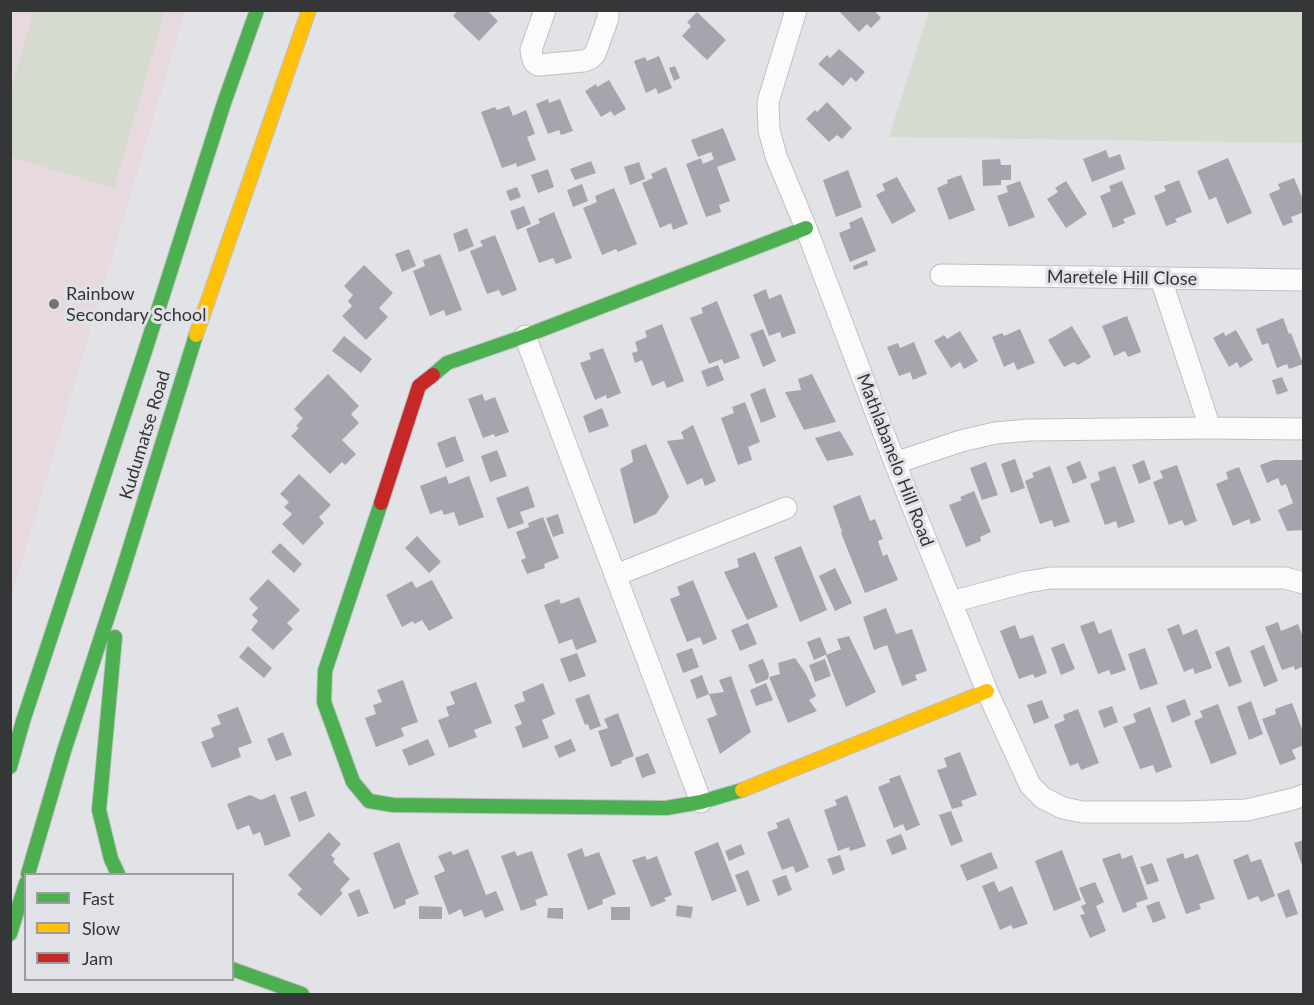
<!DOCTYPE html>
<html>
<head>
<meta charset="utf-8">
<style>
  body { margin:0 }
  #map { position:relative; width:1314px; height:1005px; overflow:hidden; background:#e2e3e6; font-family:Lato,sans-serif }
  canvas { display:block }
  .frame { position:absolute; inset:0; border:12px solid #353638; pointer-events:none }
  .legend { position:absolute; left:24px; top:873px; width:210px; height:108px; box-sizing:border-box; background:#e1e2e7; border:2px solid #9c9da1; margin:0; padding:8px 10px; list-style:none; font-size:18px; color:#353638 }
  .legend li { display:flex; align-items:center; gap:12px; height:30px }
  .legend b { width:30px; border:2px solid #9c9da1 }
</style>
</head>
<body>
<div id="map">
<canvas width="1314" height="1005"></canvas>
<div class="frame"></div>
<ul class="legend">
<li><b style="height:8px;background:#4caf50"></b>Fast</li>
<li><b style="height:8px;background:#ffc107"></b>Slow</li>
<li><b style="height:8px;background:#c62828"></b>Jam</li>
</ul>
</div>
<script>
const c = document.querySelector('canvas').getContext('2d');
c.lineJoin = 'round';
function paint(path, color) { c.fillStyle = color; c.fill(path, 'evenodd'); }
const toPath = rows => new Path2D(rows.map(r => 'M' + r).join(''));
function strokePath(path, color, width, dash) { c.strokeStyle = color; c.lineWidth = width; c.lineCap = dash ? 'butt' : 'round'; c.setLineDash(dash || []); c.stroke(path); }
function drawText(font, color, halo, rows, align = 'center') {
  c.font = font + ' Lato,sans-serif'; c.lineWidth = 6; c.setLineDash([]); c.textBaseline = 'middle'; c.strokeStyle = halo; c.fillStyle = color; for (const [text, x, y, turn = 0] of rows) {
    c.save(); c.translate(x, y); c.rotate((+turn || 0) * Math.PI / 180); c.textAlign = isNaN(turn) ? turn : align; if (halo) c.strokeText(text, 0, 0); c.fillText(text, 0, 0); c.restore();
  }
}
paint(toPath([
  [11,11,185,11,11,598]
]), '#e7d9dd');
paint(toPath([
  [34,11,165,11,114,188,11,157,11,88],
  [929,11,1303,11,1303,143,889,137]
]), '#d5dbcf');
paint(toPath([
  [458,10,487,10,498,21,479,41,453,16],
  [838,10,874,10,881,18,871,28,867,24,859,32],
  [697,12,726,40,707,60,682,36,691,26,687,22],
  [839,49,865,72,856,82,851,77,843,86,818,64,827,55,830,58],
  [659,56,672,88,658,94,656,88,646,93,634,61,645,57,647,61],
  [675,66,680,78,674,81,669,68],
  [609,80,626,109,614,116,611,111,601,117,585,91,596,84,597,87],
  [548,99,549,103,560,99,573,131,561,135,559,130,548,134,536,104],
  [827,102,852,128,842,139,837,135,829,142,806,119,815,110,817,112],
  [509,106,513,116,526,110,535,134,527,137,536,160,517,167,516,163,502,168,481,112,495,107,497,110],
  [723,128,736,160,717,167,730,201,719,205,721,212,706,217,686,164,701,158,703,164,714,159,711,152,698,157,691,140],
  [1106,150,1109,158,1120,154,1125,169,1092,182,1083,159],
  [1228,158,1252,213,1227,224,1216,197,1209,200,1197,171],
  [1000,159,1001,165,1011,165,1011,180,1001,180,1001,185,983,186,982,160],
  [591,161,596,173,575,180,570,169],
  [639,162,645,179,630,185,624,167],
  [666,167,688,224,673,230,671,223,660,228,642,183,653,178,651,174],
  [548,169,554,187,538,193,531,175],
  [848,170,862,207,836,217,823,180],
  [961,175,975,210,949,220,937,188,948,183,947,180],
  [897,177,916,211,892,224,876,195,885,190,882,184],
  [1294,178,1304,202,1304,212,1291,217,1293,222,1283,226,1269,194,1280,189,1278,184],
  [1179,180,1192,212,1175,219,1177,222,1166,226,1154,196,1166,191,1164,186],
  [1020,181,1035,217,1009,227,997,196,1008,192,1006,186],
  [1066,181,1087,214,1066,228,1047,199,1058,192,1055,188],
  [1122,181,1136,214,1123,219,1125,223,1113,228,1100,196,1111,191,1109,186],
  [582,184,588,201,573,207,567,190],
  [517,187,521,197,510,201,506,191],
  [614,188,637,244,618,252,616,249,602,255,583,208,597,202,595,196],
  [524,206,531,224,517,230,510,211],
  [554,212,572,258,556,264,553,258,539,263,526,229,540,223,538,219],
  [862,217,876,251,850,262,839,233,851,228,849,223],
  [467,228,474,246,459,252,453,234],
  [495,235,517,290,502,296,499,290,487,294,470,251,483,246,480,241],
  [409,249,416,266,402,272,395,254],
  [440,254,462,310,446,316,444,310,430,316,413,271,425,266,423,260],
  [867,260,868,265,854,270,853,266],
  [364,265,393,293,379,308,388,317,366,340,342,316,352,306,348,301,353,295,344,286],
  [766,289,769,299,781,294,796,333,782,338,780,332,769,336,753,295],
  [717,301,740,358,724,364,722,359,709,364,690,318,703,313,701,308],
  [1127,316,1141,352,1128,357,1125,351,1114,356,1102,326],
  [1283,318,1289,334,1291,333,1303,364,1289,369,1287,364,1277,368,1268,343,1262,345,1256,329],
  [662,324,684,381,667,388,664,381,652,386,642,360,635,363,632,353,638,351,635,342,647,337,645,331],
  [1072,326,1091,357,1078,365,1074,362,1064,367,1048,340],
  [763,329,776,361,763,367,750,334],
  [1020,329,1035,363,1017,370,1014,362,1004,367,992,337,1002,333,1004,336],
  [1236,330,1253,360,1240,368,1237,362,1229,367,1213,338,1224,332,1225,336],
  [960,331,978,361,964,369,960,362,951,368,934,341,944,335,947,339],
  [344,336,372,359,361,373,332,351],
  [914,342,927,374,913,380,910,372,899,376,887,347,898,343,900,348],
  [603,348,621,393,607,399,606,395,595,400,580,363,591,359,589,353],
  [718,365,724,380,707,387,701,371],
  [328,374,359,406,351,414,359,423,342,440,356,454,345,465,342,462,330,474,291,436,299,428,296,426,303,418,294,409],
  [812,374,836,422,804,430,785,392,801,390,798,379],
  [1282,377,1288,391,1277,395,1272,380],
  [765,388,776,417,761,423,750,394],
  [482,394,485,401,495,397,509,432,495,437,494,434,483,438,468,399],
  [745,402,760,442,748,447,752,460,738,465,721,418,734,413,732,407],
  [602,408,609,426,589,433,583,416],
  [693,425,716,481,705,486,702,478,687,485,667,441,684,439,681,432],
  [840,431,854,455,827,461,815,438],
  [455,436,464,461,446,468,437,443],
  [646,444,669,497,656,514,634,524,620,469,633,462,631,450],
  [497,450,507,476,490,482,481,456],
  [1015,459,1025,488,1011,493,1001,464],
  [1144,460,1151,479,1139,484,1132,465],
  [1274,460,1304,460,1304,530,1287,531,1278,510,1293,503,1286,484,1281,486,1278,478,1267,483,1260,465],
  [1080,461,1087,478,1073,484,1066,467],
  [986,462,998,495,982,500,970,468],
  [1177,465,1197,521,1185,526,1182,520,1169,525,1153,482,1163,478,1160,471],
  [1050,466,1070,522,1054,527,1052,520,1040,524,1025,481,1034,477,1032,473],
  [1115,466,1135,522,1118,528,1116,521,1105,525,1090,484,1100,480,1098,472],
  [1239,467,1261,520,1251,524,1249,519,1233,526,1216,484,1228,479,1226,472],
  [299,474,331,505,319,517,324,523,303,545,282,524,292,514,284,507,289,502,280,494],
  [446,476,449,484,469,476,484,517,459,526,454,512,444,515,442,510,430,514,420,486],
  [528,486,535,507,520,512,524,523,508,529,496,498],
  [974,491,991,532,980,537,981,541,966,547,949,505,962,500,960,497],
  [860,495,870,521,875,519,883,539,878,541,883,556,887,554,898,580,865,593,841,533,842,532,833,506],
  [558,514,564,533,553,537,546,518],
  [543,517,559,558,544,564,545,568,527,574,521,560,526,558,516,532,529,527,528,523],
  [417,536,441,562,429,573,405,548],
  [280,543,302,564,294,573,271,552],
  [801,546,827,610,800,622,774,557],
  [755,552,778,607,747,620,724,572,739,567,737,559],
  [835,568,852,603,835,611,819,576],
  [268,579,300,610,287,623,293,629,273,650,251,630,258,621,252,615,258,608,249,599],
  [432,580,453,618,429,631,422,620,414,624,413,621,402,627,386,595,412,581,416,588],
  [693,580,717,639,703,645,700,637,687,642,670,599,680,595,677,587],
  [579,597,597,642,576,650,572,639,559,644,544,605,559,599,561,604],
  [886,608,896,634,912,629,927,671,915,675,917,680,902,686,887,645,874,650,863,617],
  [1094,621,1099,634,1111,629,1126,670,1111,675,1109,670,1098,674,1080,626],
  [1278,622,1281,631,1298,624,1304,640,1304,666,1295,670,1294,666,1282,670,1265,627],
  [748,623,757,644,740,651,731,630],
  [1179,624,1183,635,1197,629,1212,668,1195,674,1193,668,1184,672,1167,629],
  [1015,625,1020,639,1033,635,1047,673,1035,678,1033,674,1019,679,1000,631],
  [849,636,876,692,846,707,826,655,841,649,837,639],
  [820,637,827,654,814,660,807,642],
  [1064,643,1075,669,1061,675,1051,648],
  [1264,645,1278,681,1264,687,1250,651],
  [248,646,272,668,264,678,239,657],
  [1229,646,1242,682,1229,687,1215,652],
  [692,648,699,667,683,673,676,654],
  [1145,648,1158,684,1140,690,1128,654],
  [577,653,586,676,569,682,560,659],
  [795,658,806,674,816,696,809,700,817,711,788,723,769,677,780,674,778,663],
  [763,659,769,674,768,679,756,684,748,665],
  [825,659,831,676,815,682,809,665],
  [702,675,709,694,697,699,690,680],
  [731,676,751,732,720,754,707,719,717,715,709,694,724,692,719,680],
  [403,680,418,722,401,728,404,736,376,747,365,718,376,714,373,705,382,702,377,690],
  [476,682,492,723,474,730,477,737,449,748,438,720,449,716,446,707,455,704,450,692],
  [543,683,555,714,542,720,549,738,523,748,515,727,522,724,514,705,525,701,522,692],
  [766,683,773,700,756,706,750,690],
  [589,694,601,726,590,730,588,724,585,725,575,699],
  [1185,699,1191,715,1172,723,1166,706],
  [1042,700,1049,718,1034,724,1027,705],
  [1251,701,1263,734,1249,740,1237,707],
  [1292,703,1304,734,1304,745,1292,750,1296,759,1280,765,1262,719,1276,714,1275,709],
  [1218,704,1237,754,1211,764,1194,721,1203,717,1200,711],
  [1112,706,1118,722,1104,728,1098,711],
  [238,707,252,743,238,748,241,757,212,768,201,742,214,737,211,728,221,724,217,715],
  [1150,707,1172,767,1156,773,1153,765,1140,769,1123,727,1136,722,1133,714],
  [1078,709,1099,763,1081,770,1078,763,1070,766,1054,725,1065,720,1063,715],
  [618,713,634,756,621,761,622,763,611,767,598,731,608,728,604,719],
  [283,732,292,755,276,761,267,739],
  [428,739,435,755,409,766,402,750],
  [571,739,576,751,559,758,554,746],
  [960,752,977,795,961,801,963,806,952,809,937,770,947,767,944,758],
  [648,753,656,773,642,778,635,758],
  [900,775,920,825,906,831,903,824,894,828,878,787,890,782,889,779],
  [306,791,315,816,299,822,290,797],
  [275,794,291,836,265,846,260,832,253,835,249,825,237,830,227,804,250,795,261,800],
  [847,795,866,846,850,851,849,847,838,851,824,810,837,805,835,800],
  [951,811,963,841,951,846,939,815],
  [789,818,809,867,796,873,793,866,782,870,767,832,778,828,776,823],
  [329,832,341,844,331,855,335,859,333,862,350,879,340,890,343,893,321,916,297,894,302,889,288,875],
  [901,834,907,849,892,855,886,840],
  [1304,840,1304,868,1303,868,1294,843],
  [399,842,419,894,405,900,406,904,394,909,373,853],
  [718,842,737,891,712,901,694,852],
  [741,844,745,854,729,861,725,851],
  [582,848,585,857,599,852,616,894,602,900,603,904,588,910,567,854],
  [468,849,486,895,496,891,504,910,485,918,482,910,464,917,461,909,449,915,434,876,445,871,438,856,451,851,453,855],
  [1062,850,1081,900,1054,911,1035,861],
  [515,851,517,856,532,851,548,895,535,900,537,905,521,911,501,856],
  [991,852,998,868,967,881,960,865],
  [1120,853,1122,859,1132,855,1148,899,1136,903,1137,907,1123,913,1102,859],
  [1183,853,1185,859,1198,854,1215,899,1199,904,1201,909,1186,914,1166,859],
  [1248,854,1251,862,1261,859,1275,896,1261,902,1258,896,1248,900,1233,860],
  [840,855,845,870,833,875,827,859],
  [645,856,647,860,657,856,672,895,664,898,666,901,651,907,632,860],
  [1152,863,1159,881,1147,885,1140,867],
  [748,870,760,901,747,906,735,875],
  [786,875,792,890,778,896,772,880],
  [994,881,999,892,1012,886,1028,924,1013,929,1011,925,1000,930,982,886],
  [1095,882,1104,902,1096,906,1106,931,1090,938,1080,915,1085,914,1081,906,1086,904,1079,888],
  [359,889,369,913,358,917,348,894],
  [1289,889,1298,914,1286,918,1277,894],
  [1159,901,1166,918,1153,923,1146,906],
  [677,905,693,907,691,918,676,916],
  [419,906,442,907,442,919,419,919],
  [611,907,630,907,630,920,611,920],
  [548,908,563,908,563,919,547,918]
]), '#a6a5ad');
const street = toPath([
  [545,10,531,50,532,56,534,62,538,65,584,61,591,58,595,54,608,18,608,10],
  [796,10,768,102,769,130,776,156,806,228,895,463,987,691,1030,785,1043,798,1063,808,1083,812,1182,812,1247,810,1293,799,1304,795],
  [941,275,1304,280],
  [1161,279,1210,428],
  [525,336,701,802],
  [895,463,961,441,995,433,1029,430,1210,428,1304,429],
  [616,575,786,508],
  [951,602,1026,582,1051,578,1285,578,1304,583]
]);
const fast = toPath([
  [433,375,447,363,525,336,806,228],
  [381,503,325,671,324,702,353,782,369,801,393,805,666,808,701,802,742,790],
  [115,637,99,810,111,859,118,874],
  [10,767,23,721,146,348,224,103,257,10],
  [28,874,64,751,121,576,196,335],
  [10,934,26,883],
  [232,969,302,994]
]);
const slow = toPath([
  [196,335,309,10],
  [742,790,987,691]
]);
const jam = toPath([
  [381,503,419,386,433,375]
]);
strokePath(street, '#bfc0c2', 23);
strokePath(fast, '#bfc0c2', 16);
strokePath(slow, '#bfc0c2', 16);
strokePath(jam, '#bfc0c2', 16);
strokePath(street, '#fbfbfb', 21);
strokePath(fast, '#4caf50', 14);
strokePath(slow, '#ffc107', 14);
strokePath(jam, '#c62828', 14);
for (const [x, y, r, color] of [
  [54,304,6,"#727375"]
]) { const dot = new Path2D(); dot.arc(x, y, r, 0, 2 * Math.PI); c.fillStyle = color; c.fill(dot); strokePath(dot, '#e1e2e7', 2); }
drawText('18px', '#353638', '#e1e2e7', [
  ["Maretele Hill Close",1122,278,1],
  ["Kudumatse Road",145,435,-73],
  ["Mathlabanelo Hill Road",895,460,69]
]);
drawText('18px', '#353638', '#e1e2e7', [
  ["Rainbow",66,294],
  ["Secondary School",66,315]
], 'left');
</script>
</body>
</html>
